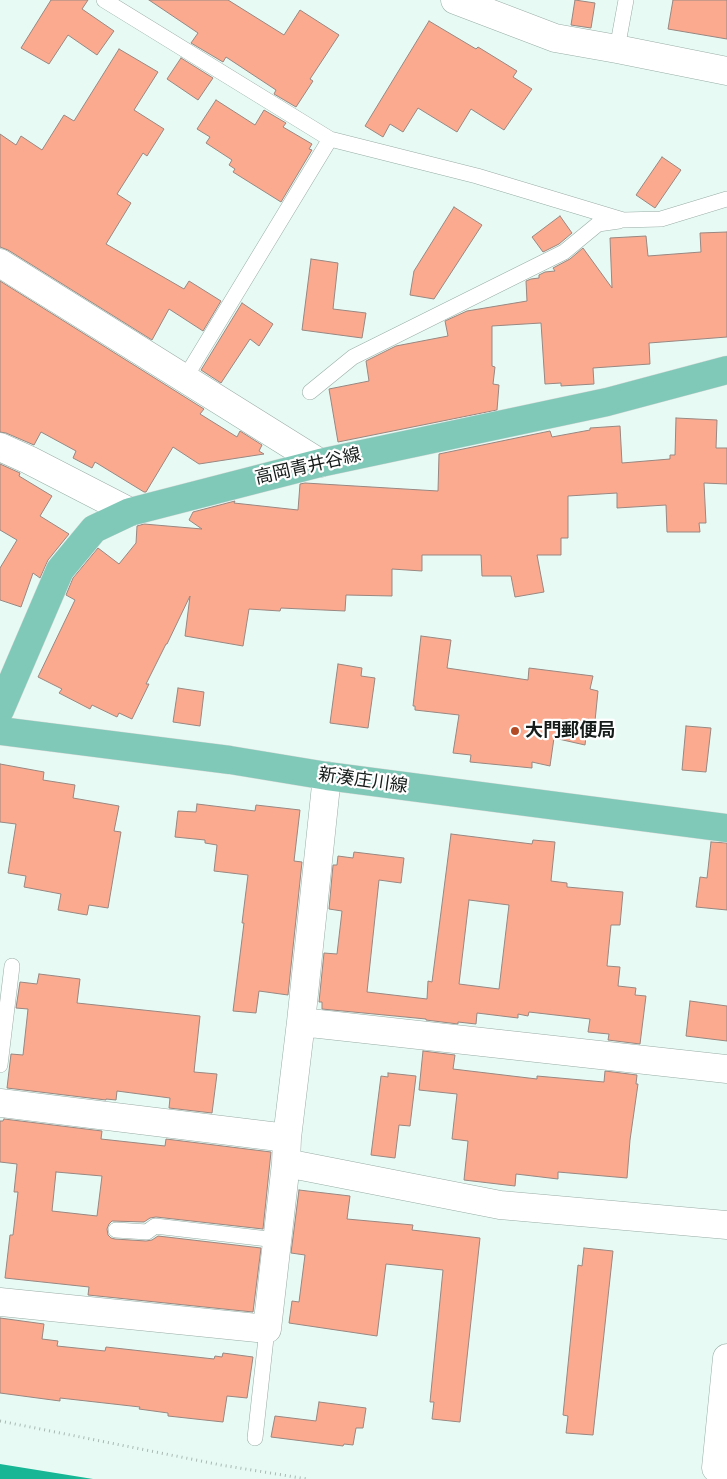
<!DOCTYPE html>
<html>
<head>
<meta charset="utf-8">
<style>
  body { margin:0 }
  canvas { display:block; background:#e7fbf4 }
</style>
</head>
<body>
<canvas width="727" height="1479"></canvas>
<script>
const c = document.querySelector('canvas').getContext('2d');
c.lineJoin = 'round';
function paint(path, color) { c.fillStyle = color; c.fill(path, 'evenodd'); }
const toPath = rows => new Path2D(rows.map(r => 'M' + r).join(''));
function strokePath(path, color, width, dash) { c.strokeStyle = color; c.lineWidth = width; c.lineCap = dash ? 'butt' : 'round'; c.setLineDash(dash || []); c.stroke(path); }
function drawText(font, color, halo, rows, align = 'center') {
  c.font = font + ' "Archivo Narrow","Noto Sans JP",sans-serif'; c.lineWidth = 4.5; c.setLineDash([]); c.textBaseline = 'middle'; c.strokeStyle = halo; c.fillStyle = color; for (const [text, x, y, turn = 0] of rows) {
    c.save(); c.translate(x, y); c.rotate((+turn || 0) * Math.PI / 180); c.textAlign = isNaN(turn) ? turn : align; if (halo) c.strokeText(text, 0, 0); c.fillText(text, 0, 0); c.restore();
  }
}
paint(toPath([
  [0,1464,93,1479,0,1479]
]), '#19b696');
const building = toPath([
  [51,0,88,0,82,9,114,31,97,55,68,35,49,64,21,48,51,0],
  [149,0,228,0,284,35,300,10,339,35,310,79,313,81,296,107,274,94,276,90,226,57,223,62,191,43,198,33,149,0],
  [575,0,595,3,591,28,571,25,575,0],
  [673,0,727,0,727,39,668,29,673,0],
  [429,21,476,49,478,47,517,71,513,77,532,89,504,130,471,109,457,132,418,108,403,132,390,124,383,137,365,126,429,21],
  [119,49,158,72,134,110,164,129,147,156,143,153,117,194,131,203,106,244,184,289,189,281,221,301,203,331,169,309,152,340,8,250,0,247,0,134,16,145,21,136,42,150,64,115,74,121,119,49],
  [181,58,213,78,198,100,167,79,181,58],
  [216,100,255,125,264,110,286,123,283,127,312,144,309,149,312,150,281,202,233,172,235,169,229,165,232,160,206,143,210,137,197,129,216,100],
  [662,157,681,170,655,208,636,195,662,157],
  [454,207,482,225,434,299,410,295,414,271,454,207],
  [560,216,572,233,559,244,543,252,532,237,560,216],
  [727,232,727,337,649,343,650,364,593,368,594,384,561,386,561,383,545,384,541,323,492,326,492,366,495,367,493,384,499,385,497,410,338,442,329,389,369,381,366,361,396,346,448,336,445,321,467,311,527,301,526,281,531,279,539,278,539,275,545,272,555,271,553,268,570,259,583,248,612,288,610,238,646,236,648,256,701,252,700,233,727,232],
  [311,259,338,263,333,309,366,313,362,338,302,330,311,259],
  [0,281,204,409,200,414,237,437,240,431,262,445,259,451,264,454,199,464,173,447,146,492,144,492,95,462,92,468,73,458,76,451,41,432,34,445,6,433,0,432,0,281],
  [242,303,273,324,259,346,250,339,221,383,201,370,242,303],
  [676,418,717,420,716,448,727,448,727,484,704,483,706,523,699,523,700,532,667,532,666,505,617,508,617,493,568,496,568,538,561,538,561,555,537,555,544,592,515,597,511,576,482,576,481,555,422,555,422,571,392,569,392,596,346,595,345,611,281,608,280,611,249,609,243,646,185,636,190,596,167,644,166,644,146,684,149,684,132,719,119,713,117,717,92,705,90,709,59,693,62,689,38,677,75,600,66,595,73,578,98,548,119,564,136,543,137,526,144,524,202,529,189,520,193,512,235,501,234,503,298,510,300,484,305,483,438,491,439,454,550,431,552,437,590,430,590,428,620,426,622,463,670,459,670,455,675,455,676,418],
  [0,464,20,473,19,476,52,496,40,516,69,534,48,560,40,578,33,573,21,607,0,600,0,568,17,540,0,530,0,464],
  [421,636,451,640,447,668,528,680,529,668,593,676,590,689,598,691,595,721,588,719,585,745,554,738,550,766,532,762,532,768,470,762,471,755,453,753,459,715,415,710,415,706,413,706,421,636],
  [338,664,362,668,361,676,375,678,368,728,330,723,338,664],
  [178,688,204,692,200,726,173,722,178,688],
  [686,726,711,728,706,772,682,770,686,726],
  [0,764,44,772,43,780,75,785,73,798,119,806,114,831,121,832,108,908,89,905,87,915,58,910,61,894,24,887,26,876,8,873,16,824,0,822,0,764],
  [197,804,255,811,256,805,300,810,294,861,302,862,288,995,259,991,256,1013,233,1011,244,923,242,923,248,875,214,871,217,845,205,843,205,840,175,837,178,811,196,812,197,804],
  [451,834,532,844,533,840,555,842,551,881,567,883,567,887,623,892,620,925,611,925,607,966,620,967,618,986,636,988,635,995,646,996,640,1044,608,1040,609,1034,588,1032,590,1019,529,1012,528,1016,518,1014,518,1018,477,1013,476,1024,458,1022,458,1024,426,1020,426,1019,322,1009,322,1002,319,1002,324,953,337,954,342,911,329,909,333,865,337,865,338,856,353,858,354,852,404,858,401,883,379,880,367,992,427,999,428,981,432,982,451,834],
  [469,900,509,905,499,989,459,984,469,900],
  [711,842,727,843,727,910,696,907,700,877,707,878,711,842],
  [39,974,80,979,77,1003,200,1016,194,1072,217,1074,212,1113,169,1108,170,1098,117,1091,116,1100,106,1099,106,1100,7,1088,11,1054,23,1055,28,1009,16,1008,20,982,37,984,39,974],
  [690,1001,727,1006,727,1041,686,1036,690,1001],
  [423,1051,455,1055,453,1069,537,1079,537,1076,604,1082,605,1071,637,1075,636,1084,638,1084,630,1140,627,1178,558,1172,558,1179,516,1174,515,1186,464,1180,468,1141,452,1139,457,1094,419,1090,423,1051],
  [388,1073,416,1076,410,1126,399,1125,395,1158,371,1155,381,1076,388,1077,388,1073],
  [4,1119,102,1131,101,1139,165,1146,166,1139,271,1152,263,1229,156,1217,150,1218,144,1222,112,1221,109,1224,107,1229,108,1235,111,1238,115,1239,146,1241,152,1240,158,1236,261,1248,253,1312,88,1295,89,1287,5,1278,10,1235,13,1235,18,1192,14,1192,17,1164,0,1162,0,1121,3,1121,4,1119],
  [56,1172,102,1176,97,1216,52,1211,56,1172],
  [299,1190,350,1196,347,1219,413,1225,412,1230,480,1238,460,1422,432,1419,434,1402,430,1402,443,1270,386,1264,377,1336,289,1323,292,1301,299,1302,305,1255,291,1253,299,1190],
  [584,1248,613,1251,593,1435,566,1433,568,1416,563,1415,578,1265,582,1266,584,1248],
  [0,1318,44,1324,42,1339,58,1341,57,1346,105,1351,106,1347,214,1359,215,1356,222,1357,223,1353,253,1357,247,1398,227,1396,223,1422,168,1416,168,1413,139,1409,140,1407,60,1398,60,1401,0,1393,0,1318],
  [319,1402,366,1408,363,1428,356,1428,353,1445,344,1444,343,1446,271,1437,275,1416,316,1421,319,1402]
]);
paint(building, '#fbaa8f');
strokePath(building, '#998781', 1);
const lane = toPath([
  [104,0,330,139,477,176,623,220,661,219,727,199],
  [617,49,626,0],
  [185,378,330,139],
  [310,392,353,357,564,252,598,224,619,221],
  [0,1065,12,966],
  [116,1230,147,1232,155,1226,277,1240],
  [255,1438,267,1329]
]);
const street = toPath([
  [455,0,555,38,617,49,727,71],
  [0,263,320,463],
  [0,447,29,460,130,512],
  [301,1022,727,1069],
  [0,1103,287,1138],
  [286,1163,500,1205,727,1225],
  [0,1302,267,1329,286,1163,287,1138,301,1022,327,776],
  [727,1358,716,1468,727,1470]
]);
const primary = toPath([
  [0,710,60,570,94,529,130,512,320,463,607,402,727,370],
  [0,731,230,760,327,776,727,828]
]);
strokePath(lane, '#99aca6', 16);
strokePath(street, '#99aca6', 29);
strokePath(primary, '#dadbda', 29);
strokePath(toPath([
  [0,1421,221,1465,307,1479]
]), '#a8b8b2', 3, [1, 4]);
strokePath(lane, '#fff', 15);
strokePath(street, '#fff', 28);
strokePath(primary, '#80c8b8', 28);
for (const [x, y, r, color] of [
  [515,731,5,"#b24b25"]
]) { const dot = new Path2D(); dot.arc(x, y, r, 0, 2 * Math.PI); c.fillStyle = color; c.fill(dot); strokePath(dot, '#fff', 2); }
drawText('18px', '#151c1a', '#fff', [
  ["高岡青井谷線",308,467,-13],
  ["新湊庄川線",363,781,8]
]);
drawText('bold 18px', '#151c1a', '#fff', [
  ["大門郵便局",525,731]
], 'left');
</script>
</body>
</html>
